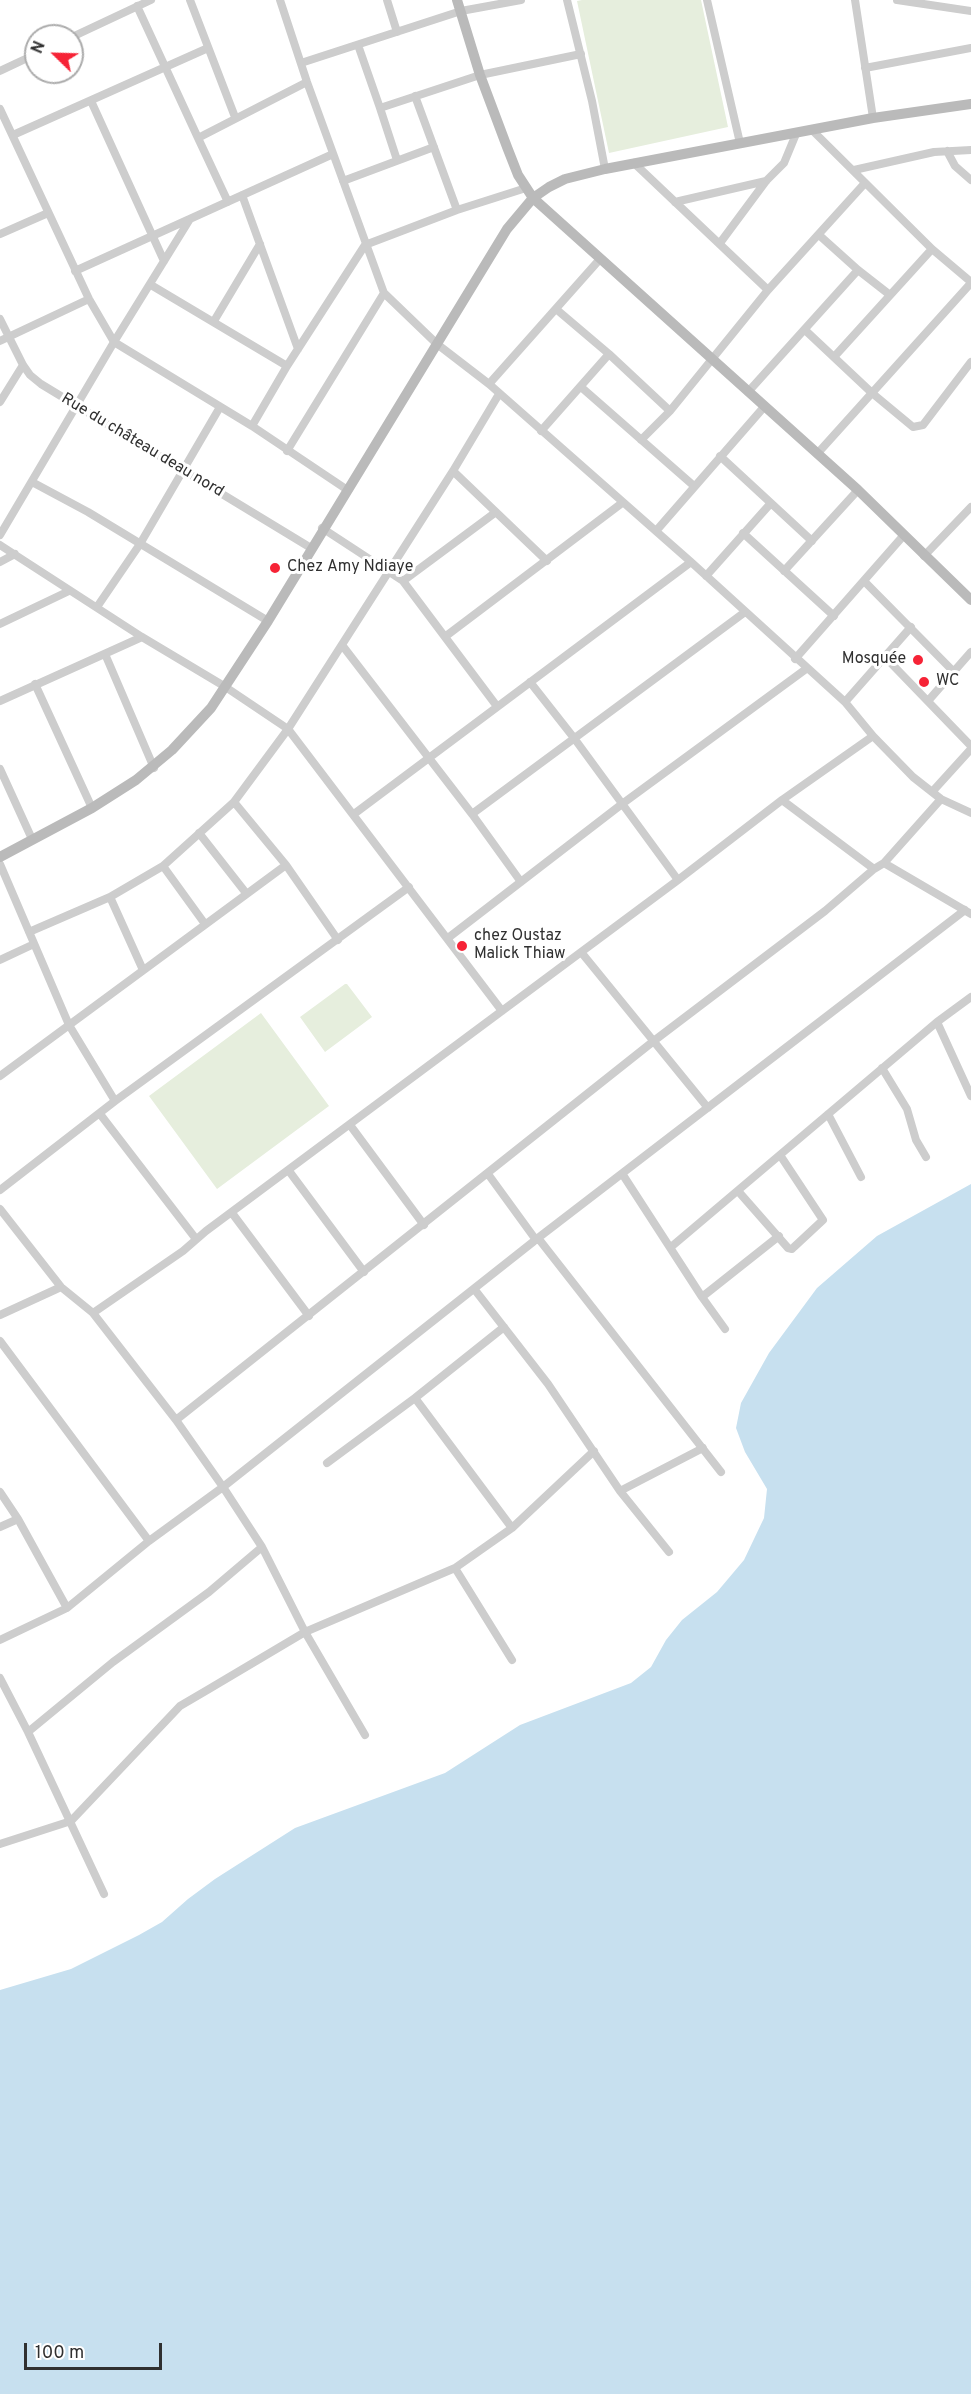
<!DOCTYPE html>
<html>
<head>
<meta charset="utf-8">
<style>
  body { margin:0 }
  #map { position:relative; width:971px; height:2394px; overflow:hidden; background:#fff; font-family:Overpass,sans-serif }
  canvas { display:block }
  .north { position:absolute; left:24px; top:24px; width:60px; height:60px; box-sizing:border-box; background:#fff; border:2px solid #acacac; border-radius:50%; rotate:293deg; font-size:16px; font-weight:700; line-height:24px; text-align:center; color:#303030 }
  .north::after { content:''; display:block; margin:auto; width:21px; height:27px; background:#f62336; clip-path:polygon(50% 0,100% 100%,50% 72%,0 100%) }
  .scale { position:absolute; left:24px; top:2343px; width:138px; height:27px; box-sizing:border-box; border:3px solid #303030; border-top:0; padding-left:8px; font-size:18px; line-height:21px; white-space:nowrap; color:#303030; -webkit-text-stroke:4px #fff; paint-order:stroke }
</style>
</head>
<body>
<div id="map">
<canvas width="971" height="2394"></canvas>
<div class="north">N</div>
<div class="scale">100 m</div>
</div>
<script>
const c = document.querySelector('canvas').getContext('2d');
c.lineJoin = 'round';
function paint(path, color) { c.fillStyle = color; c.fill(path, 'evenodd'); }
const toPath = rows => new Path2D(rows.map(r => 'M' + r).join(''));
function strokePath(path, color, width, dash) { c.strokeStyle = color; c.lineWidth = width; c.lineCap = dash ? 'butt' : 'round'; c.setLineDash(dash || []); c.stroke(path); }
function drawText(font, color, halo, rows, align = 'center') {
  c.font = font + ' Overpass,sans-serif'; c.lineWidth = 6; c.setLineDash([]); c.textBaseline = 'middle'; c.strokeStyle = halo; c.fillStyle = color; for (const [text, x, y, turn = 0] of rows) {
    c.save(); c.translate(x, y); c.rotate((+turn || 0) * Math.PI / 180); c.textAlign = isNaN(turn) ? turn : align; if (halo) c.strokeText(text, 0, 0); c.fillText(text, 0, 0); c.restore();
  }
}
paint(toPath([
  [582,0,701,0,728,127,609,153,577,1],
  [345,984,347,984,372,1017,325,1052,300,1017],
  [261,1013,329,1106,217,1189,149,1096]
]), '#e6eedd');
paint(toPath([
  [971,1184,971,2394,0,2394,0,1990,71,1969,139,1935,162,1922,188,1899,215,1879,295,1828,445,1773,520,1725,631,1683,651,1667,666,1640,682,1620,717,1592,744,1560,764,1518,767,1489,745,1452,736,1428,741,1403,769,1353,817,1288,877,1236]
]), '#c7e0ef');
strokePath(toPath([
  [190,0,235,117],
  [280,0,307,82,384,293,437,344,489,384,691,562,845,702,873,736,913,777,941,799,971,813],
  [387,0,397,32],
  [567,0,592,101,605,169],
  [707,0,740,143],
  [855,0,873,118],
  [897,0,971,11],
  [137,6,198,138],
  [72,37,151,0],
  [358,45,380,108],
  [301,63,461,11,521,0],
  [865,68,971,48],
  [0,71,36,54],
  [415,96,457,210],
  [91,101,164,261],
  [0,109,89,299,114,342,252,426,346,489],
  [812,130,932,249,971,282],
  [13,135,208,48],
  [947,151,955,166,971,180],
  [397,160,380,108,480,75,581,54],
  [634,163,768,290],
  [854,170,934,152,971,150],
  [343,181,434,147],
  [242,195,298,349],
  [228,202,198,138,307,82],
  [675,202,766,181],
  [0,234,48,213],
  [819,235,858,270,890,295],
  [720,243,766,181,784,163,796,134],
  [75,271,333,154],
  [151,285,287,366],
  [556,309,609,354],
  [0,319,23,365,30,375,41,384,311,548],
  [214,321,260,244],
  [805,330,872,393,913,427,923,425,971,362],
  [0,341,89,299],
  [834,357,932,249],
  [489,384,600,259],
  [581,387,694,486],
  [748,392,858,270],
  [0,402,23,365],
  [252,426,287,366,365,245,457,210,526,188],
  [541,431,609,354,670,411],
  [641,440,670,411,768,290,865,183],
  [287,451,384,293],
  [817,454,971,283],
  [720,456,812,541],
  [453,471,547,561],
  [32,482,88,512,268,621],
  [322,528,403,581,496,705],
  [656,531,764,407],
  [743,533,834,616],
  [0,535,114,342,190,219],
  [0,545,142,637,224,686,288,729,502,1011],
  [924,556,971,507],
  [0,562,15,554],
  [784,571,858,490],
  [706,576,771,503],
  [403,581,496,512],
  [865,582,953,671],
  [97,607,140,544,220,407],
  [0,624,69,591],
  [446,636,622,503],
  [342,645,472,814,521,882],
  [105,654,154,768],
  [886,658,971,746],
  [795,659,904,535],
  [530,682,574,738,678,880],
  [35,684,92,808],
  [0,701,142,637],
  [928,701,971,652],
  [845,702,911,627],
  [0,769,32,839],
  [932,792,971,749],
  [782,800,874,869],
  [234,802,286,865,338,940],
  [354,814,691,562],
  [472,814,745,612],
  [199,833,246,893],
  [884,863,971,914],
  [0,864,69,1025,115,1101],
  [163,866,205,924],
  [110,897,143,970],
  [29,932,110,897,163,866,234,802,288,729,453,471,499,394],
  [448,938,622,804,806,669],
  [581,952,708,1108],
  [0,960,34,944],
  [937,1022,971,1096],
  [882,1068,907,1109,916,1140,926,1157],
  [0,1076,286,865],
  [100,1114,196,1239],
  [828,1114,861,1177],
  [350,1125,424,1225],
  [289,1171,364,1272],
  [488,1174,536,1240],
  [623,1175,702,1297,725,1329],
  [0,1190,115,1101,409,887],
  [738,1191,788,1248,792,1249,794,1247,823,1220,780,1155],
  [0,1209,61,1287,93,1313,176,1420,223,1487,262,1547,305,1632,365,1735],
  [232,1213,309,1316],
  [538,1238,721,1472],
  [671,1247,937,1022,971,997],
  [475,1290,548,1384,620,1491,669,1552],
  [702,1297,779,1236],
  [93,1313,183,1251,206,1231,678,880,782,800,873,736],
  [0,1315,61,1287],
  [0,1341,149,1541],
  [415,1398,512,1528],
  [176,1420,655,1040,825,911,874,869,884,863,941,799],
  [327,1463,415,1398,504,1327],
  [620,1491,703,1448],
  [0,1492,18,1519,67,1608],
  [0,1527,18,1519],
  [455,1568,512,1660],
  [0,1640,67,1608,149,1541,223,1487,538,1238,965,910],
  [0,1678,28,1732,104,1894],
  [28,1732,113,1662,209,1592,262,1547],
  [0,1844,71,1821,180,1706,209,1689,305,1632,455,1568,512,1528,594,1451]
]), '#cdcdcd', 8);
strokePath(toPath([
  [457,0,480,75,507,147,518,175,533,198,858,490,971,600],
  [0,857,92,808,136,780,172,750,211,708,268,621,507,229,533,198,549,187,565,179,605,169,873,118,971,104]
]), '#bababa', 10);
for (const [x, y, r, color] of [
  [275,568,6,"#f62336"],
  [918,660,6,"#f62336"],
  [924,682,6,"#f62336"],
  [462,946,6,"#f62336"]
]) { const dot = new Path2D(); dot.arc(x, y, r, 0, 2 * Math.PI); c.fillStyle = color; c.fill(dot); strokePath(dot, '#fff', 2); }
drawText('16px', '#303030', '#fff', [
  ["Rue du château deau nord",142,446,31]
]);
drawText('16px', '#303030', '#fff', [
  ["Chez Amy Ndiaye",287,568],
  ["Mosquée",906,660,"right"],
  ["WC",936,682],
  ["chez Oustaz",474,937],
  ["Malick Thiaw",474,955]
], 'left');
</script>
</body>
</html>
